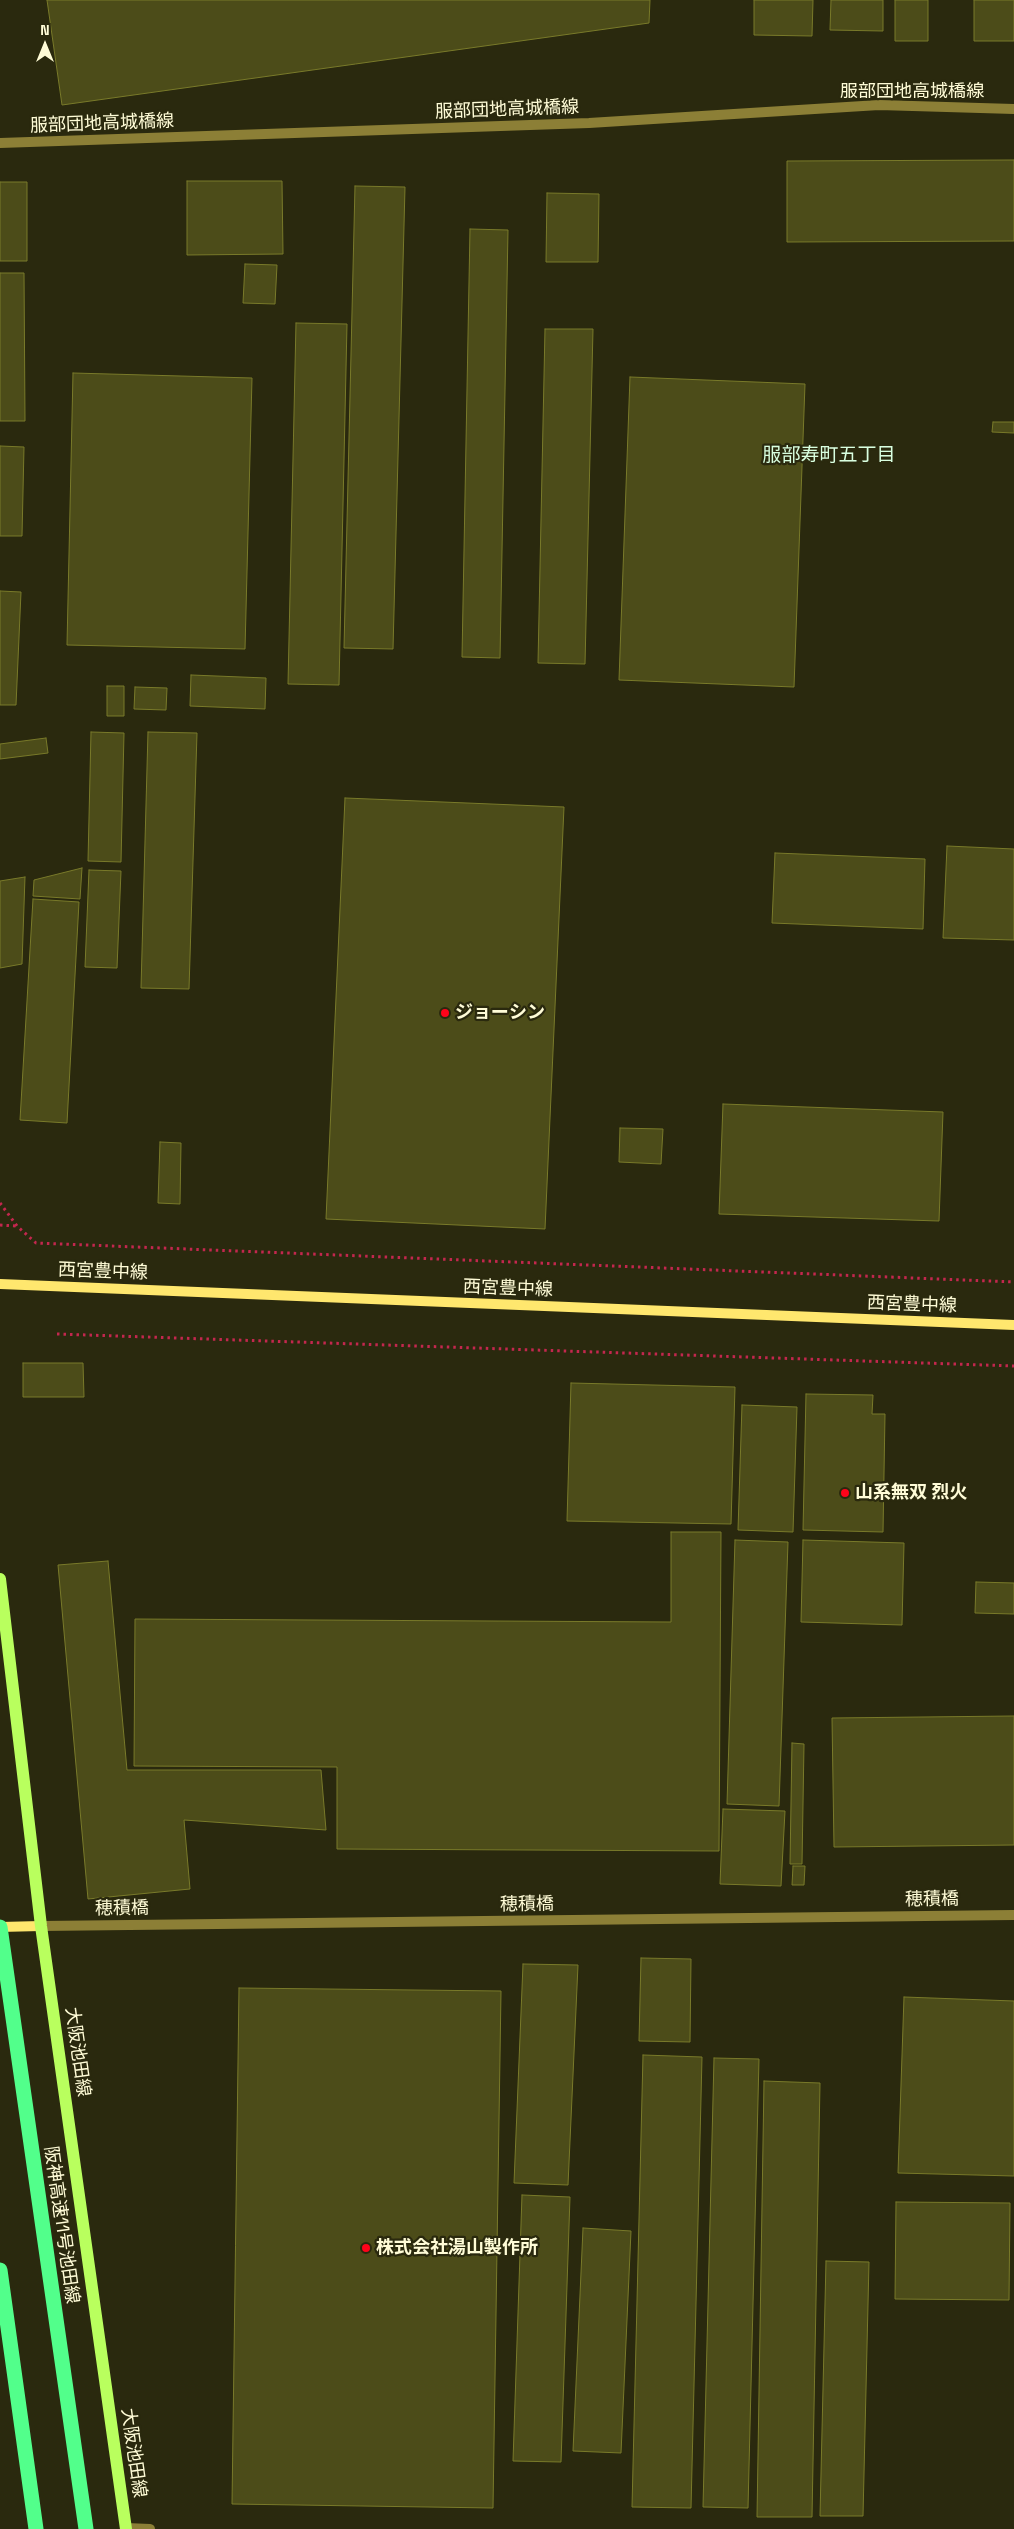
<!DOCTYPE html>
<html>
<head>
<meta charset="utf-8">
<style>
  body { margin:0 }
  #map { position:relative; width:1014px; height:2529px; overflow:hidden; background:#2a290e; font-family:"Space Grotesk",sans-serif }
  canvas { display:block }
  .north { position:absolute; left:20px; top:20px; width:50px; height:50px; -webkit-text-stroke:4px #2a290e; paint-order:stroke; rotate:0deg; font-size:14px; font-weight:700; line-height:20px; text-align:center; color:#fffcd7 }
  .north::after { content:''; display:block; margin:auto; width:18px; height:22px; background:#fffcd7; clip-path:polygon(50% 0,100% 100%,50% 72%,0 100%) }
</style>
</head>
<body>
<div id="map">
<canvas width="1014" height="2529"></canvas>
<div class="north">N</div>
</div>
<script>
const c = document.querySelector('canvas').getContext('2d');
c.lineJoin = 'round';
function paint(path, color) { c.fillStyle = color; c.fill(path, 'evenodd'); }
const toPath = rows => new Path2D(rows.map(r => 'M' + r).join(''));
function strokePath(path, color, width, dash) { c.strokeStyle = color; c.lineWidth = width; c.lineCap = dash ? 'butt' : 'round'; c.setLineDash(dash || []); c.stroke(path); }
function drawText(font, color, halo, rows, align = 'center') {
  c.font = font + ' "Space Grotesk","Noto Sans JP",sans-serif'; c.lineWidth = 4.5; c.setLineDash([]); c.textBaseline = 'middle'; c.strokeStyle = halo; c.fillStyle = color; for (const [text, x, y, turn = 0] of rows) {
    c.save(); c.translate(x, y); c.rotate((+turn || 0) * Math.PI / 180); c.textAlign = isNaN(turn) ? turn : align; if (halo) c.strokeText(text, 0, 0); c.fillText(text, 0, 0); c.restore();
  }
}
const building = toPath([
  [47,0,650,0,649,23,62,105,47,0],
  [754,0,813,0,812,36,754,35,754,0],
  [831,0,883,0,883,31,830,30,831,0],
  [895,0,928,0,928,41,895,41,895,0],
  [974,0,1014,0,1014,41,974,41,974,0],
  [1014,160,1014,241,787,242,787,161,1014,160],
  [187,181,282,181,283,254,187,255,187,181],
  [0,182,27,182,27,261,0,261,0,182],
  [355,186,405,187,393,649,344,648,355,186],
  [547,193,599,194,598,262,546,262,547,193],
  [470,229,508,230,500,658,462,657,470,229],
  [245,264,277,265,275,304,243,303,245,264],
  [0,273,24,273,25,421,0,421,0,273],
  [296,323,347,324,339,685,288,684,296,323],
  [545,329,593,329,585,664,538,663,545,329],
  [73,373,252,378,245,649,67,645,73,373],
  [630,377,805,384,794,687,619,680,630,377],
  [993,422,1014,422,1014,433,992,432,993,422],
  [0,446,24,447,22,536,0,536,0,446],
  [0,591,21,592,16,705,0,705,0,591],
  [191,675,266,678,265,709,190,706,191,675],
  [107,686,124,686,124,716,107,716,107,686],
  [135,687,167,688,166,710,134,709,135,687],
  [91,732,124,733,121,862,88,861,91,732],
  [148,732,197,733,189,989,141,988,148,732],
  [46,738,48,753,0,759,0,744,46,738],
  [345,798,564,807,545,1229,326,1219,345,798],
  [947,846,1014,849,1014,940,943,938,947,846],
  [775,853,925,859,923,929,772,923,775,853],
  [82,868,80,899,33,896,34,880,82,868],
  [89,870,121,871,117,968,85,967,89,870],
  [25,877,22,964,0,968,0,881,25,877],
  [33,899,79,902,67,1123,20,1120,33,899],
  [723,1104,943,1112,939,1221,719,1214,723,1104],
  [620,1128,663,1129,661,1164,619,1162,620,1128],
  [160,1142,181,1143,180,1204,158,1203,160,1142],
  [23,1363,83,1363,84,1397,23,1397,23,1363],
  [571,1383,735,1387,731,1524,567,1521,571,1383],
  [806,1394,873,1395,872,1414,885,1414,883,1532,803,1530,806,1394],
  [742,1405,797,1407,793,1532,738,1530,742,1405],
  [671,1532,721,1532,719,1851,337,1849,337,1767,134,1766,135,1619,671,1622,671,1532],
  [735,1540,788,1542,779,1806,727,1804,735,1540],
  [803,1540,904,1543,902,1625,801,1622,803,1540],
  [108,1561,127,1770,321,1770,326,1830,184,1820,190,1889,88,1899,58,1565,108,1561],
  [976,1582,1014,1583,1014,1614,975,1613,976,1582],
  [1014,1716,1014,1845,834,1847,832,1718,1014,1716],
  [792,1743,804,1744,802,1864,790,1864,792,1743],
  [723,1809,785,1811,781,1886,720,1884,723,1809],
  [793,1866,805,1866,804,1885,792,1885,793,1866],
  [641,1958,691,1959,690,2042,639,2041,641,1958],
  [523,1964,578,1965,568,2185,514,2183,523,1964],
  [239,1988,501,1991,493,2508,232,2504,239,1988],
  [904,1997,1014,2001,1014,2176,898,2173,904,1997],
  [643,2055,702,2057,691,2508,632,2507,643,2055],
  [714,2058,759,2059,748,2508,703,2507,714,2058],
  [764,2081,820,2083,812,2517,757,2517,764,2081],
  [522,2195,570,2197,561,2462,513,2461,522,2195],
  [896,2202,1010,2203,1009,2300,895,2299,896,2202],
  [583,2228,631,2231,621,2453,573,2451,583,2228],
  [826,2261,869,2262,863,2516,820,2516,826,2261]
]);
paint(building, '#4c4c19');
strokePath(building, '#797a2a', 1);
strokePath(toPath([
  [0,1203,17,1226,36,1243,1014,1282],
  [0,1225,17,1226],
  [57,1334,1014,1366]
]), '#c3274e', 3, [2.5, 4]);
strokePath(toPath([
  [0,143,589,123,879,105,1014,109],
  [41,1926,1014,1915],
  [126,2528,150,2529]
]), '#8c7f36', 10);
strokePath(toPath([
  [0,1284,1014,1325],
  [0,1927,41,1926]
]), '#ffe76e', 10);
strokePath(toPath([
  [0,1579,41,1926,126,2529]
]), '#b9ff5e', 12);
strokePath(toPath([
  [0,2270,36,2529]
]), '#52ff8b', 15);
strokePath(toPath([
  [0,1927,86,2529]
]), '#52ff8b', 15);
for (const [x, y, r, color] of [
  [445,1013,5,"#ff031a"],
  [845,1493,5,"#ff031a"],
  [366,2248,5,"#ff031a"]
]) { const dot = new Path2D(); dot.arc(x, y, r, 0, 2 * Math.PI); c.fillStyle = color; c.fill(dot); strokePath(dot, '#2a290e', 2); }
drawText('18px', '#fffcd7', '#2a290e', [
  ["服部団地高城橋線",912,92],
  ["服部団地高城橋線",507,110,-2],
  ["服部団地高城橋線",102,124,-2],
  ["西宮豊中線",103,1272,2],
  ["西宮豊中線",508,1289,2],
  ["西宮豊中線",912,1305,2],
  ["穂積橋",932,1900,-1],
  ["穂積橋",527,1905,-1],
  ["穂積橋",122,1909,-1],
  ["大阪池田線",77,2052,82],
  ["阪神高速11号池田線",61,2225,82],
  ["大阪池田線",133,2453,82]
]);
drawText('bold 18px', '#fffcd7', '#2a290e', [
  ["ジョーシン",455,1013],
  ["山系無双 烈火",855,1493],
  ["株式会社湯山製作所",376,2248]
], 'left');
drawText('19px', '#d9ffe0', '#2a290e', [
  ["服部寿町五丁目",829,456]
]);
</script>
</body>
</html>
